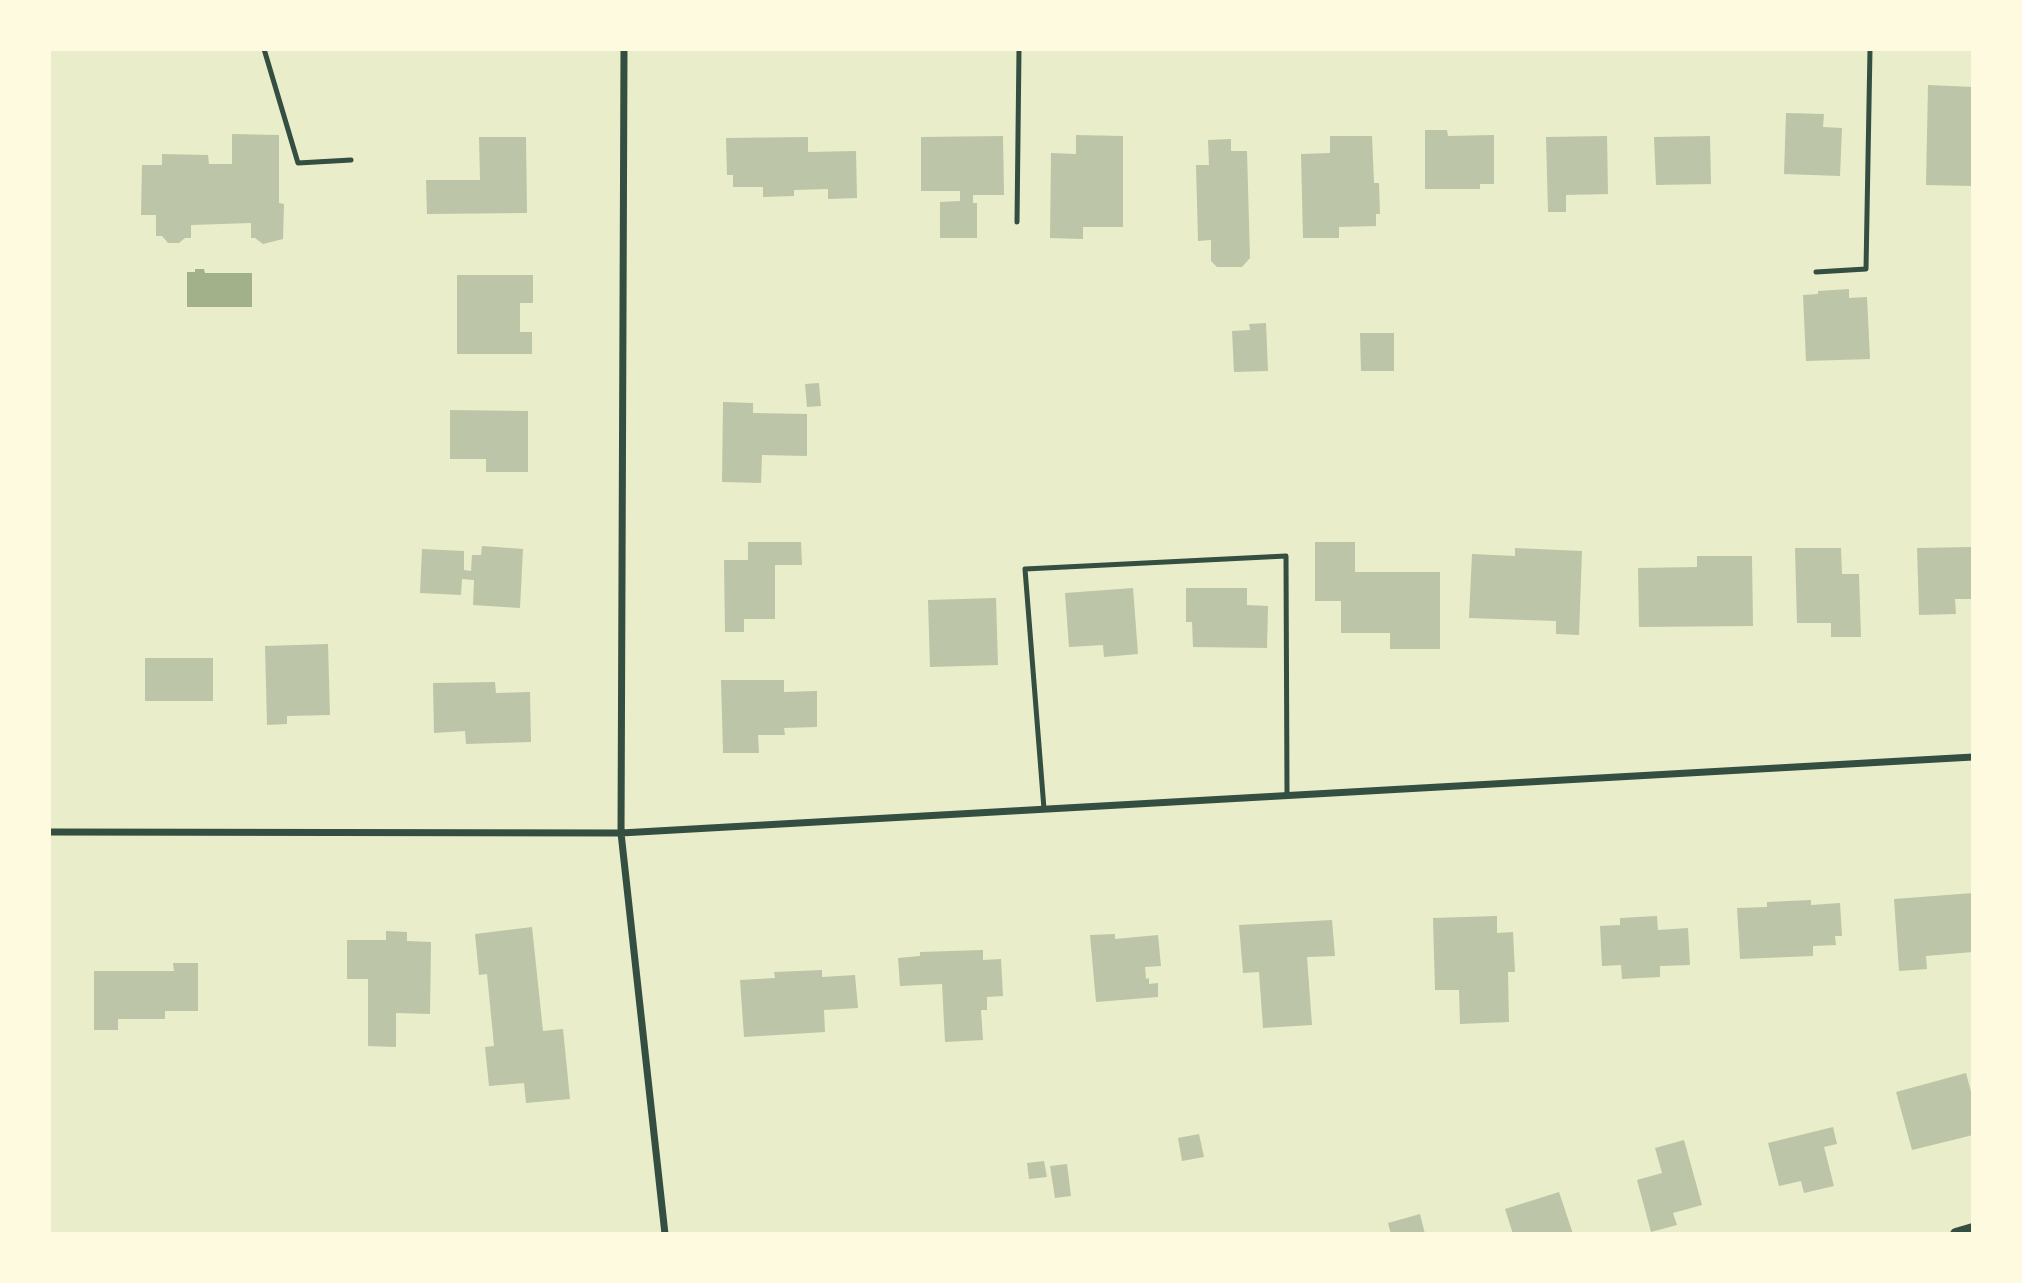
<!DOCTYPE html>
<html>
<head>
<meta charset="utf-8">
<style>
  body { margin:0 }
  #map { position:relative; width:2022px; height:1283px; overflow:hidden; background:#e9edc9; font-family:Montserrat,sans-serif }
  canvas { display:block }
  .frame { position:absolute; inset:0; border:51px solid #fefae0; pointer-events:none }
</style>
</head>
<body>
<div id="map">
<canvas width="2022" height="1283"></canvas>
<div class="frame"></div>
</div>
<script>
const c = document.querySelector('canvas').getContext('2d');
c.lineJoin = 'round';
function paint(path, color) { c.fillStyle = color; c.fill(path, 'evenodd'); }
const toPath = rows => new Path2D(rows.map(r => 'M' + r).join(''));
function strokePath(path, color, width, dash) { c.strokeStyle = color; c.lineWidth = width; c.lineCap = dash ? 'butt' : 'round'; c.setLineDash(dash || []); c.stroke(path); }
paint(toPath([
  [195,269,204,269,205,273,252,273,252,307,187,307,187,272,195,272]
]), '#a3b18a');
paint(toPath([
  [1928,85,1973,87,1973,186,1926,185],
  [1786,113,1824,114,1823,127,1842,128,1840,176,1784,174],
  [1425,130,1447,130,1448,136,1494,135,1494,184,1480,184,1480,189,1425,189],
  [232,134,279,135,279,203,284,204,283,239,263,244,255,238,251,238,251,223,191,225,191,238,185,238,179,243,168,243,162,236,156,236,156,215,141,215,142,165,162,165,162,154,208,155,209,164,232,164],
  [1076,135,1123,136,1123,227,1083,227,1083,239,1050,238,1051,153,1076,154],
  [1003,136,1004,195,973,195,973,203,977,203,977,238,940,238,940,202,960,201,960,191,921,191,921,137],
  [1330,136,1372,136,1374,183,1379,183,1380,214,1376,214,1376,226,1339,227,1339,238,1303,238,1301,154,1330,153],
  [1607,136,1608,194,1566,195,1566,212,1548,212,1546,137],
  [1710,136,1711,184,1656,185,1654,137],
  [479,137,526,137,527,213,427,214,426,180,480,180],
  [808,137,808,152,856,151,857,198,828,199,828,189,794,190,794,196,763,197,763,187,733,187,733,175,727,175,726,138],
  [1231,139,1231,151,1247,151,1250,258,1242,267,1217,267,1211,261,1211,240,1198,241,1196,165,1209,165,1208,140],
  [457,275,533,275,533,303,520,303,520,332,532,332,532,354,457,354],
  [1849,289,1849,298,1867,297,1870,359,1806,361,1803,295,1818,294,1818,291],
  [1266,323,1268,371,1234,372,1232,331,1250,330,1249,324],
  [1360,333,1394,333,1394,371,1361,371],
  [819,383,821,406,807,407,805,384],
  [723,402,753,403,753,413,807,414,807,456,762,455,761,483,722,482],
  [450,410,528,411,528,472,486,472,486,459,450,459],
  [748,542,801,542,802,565,775,565,775,619,744,619,744,632,725,632,724,560,748,560],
  [1315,542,1355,542,1355,572,1440,572,1440,649,1390,649,1390,633,1341,633,1341,601,1315,601],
  [482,546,523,549,520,608,473,605,474,580,462,579,461,595,420,593,422,549,464,551,464,570,471,571,472,555,481,555],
  [1973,547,1973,599,1955,599,1956,614,1919,615,1917,548],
  [1515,548,1582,551,1579,635,1556,634,1556,621,1469,618,1472,554,1515,556],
  [1795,548,1841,548,1842,574,1859,574,1861,637,1831,637,1831,623,1797,623],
  [1697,556,1752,556,1753,626,1639,627,1638,568,1697,567],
  [1133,588,1138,654,1104,657,1103,645,1069,647,1065,593],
  [1186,588,1247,588,1247,605,1268,606,1267,648,1193,647,1192,622,1186,622],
  [996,598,998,665,930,667,928,600],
  [328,644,330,715,287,716,287,724,267,725,265,646],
  [145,658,213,658,213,701,145,701],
  [721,680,784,680,784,692,817,691,817,727,784,728,785,735,758,735,759,753,723,753],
  [495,682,496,693,530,692,531,742,466,744,465,731,434,733,433,683],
  [1973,893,1973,952,1926,956,1927,969,1899,971,1894,899],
  [1811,900,1811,905,1840,903,1842,936,1835,936,1836,945,1813,946,1813,956,1740,959,1737,908,1767,907,1767,902],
  [1497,916,1497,933,1513,932,1515,972,1508,972,1509,1022,1460,1024,1459,990,1435,990,1433,918],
  [1657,916,1658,930,1688,928,1690,965,1660,966,1660,977,1622,979,1621,965,1602,966,1600,926,1620,925,1620,918],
  [1332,920,1335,956,1307,957,1312,1025,1263,1028,1259,972,1243,973,1239,925],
  [532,927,543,1031,563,1029,570,1099,526,1103,524,1083,489,1086,485,1047,494,1046,487,974,479,975,475,934],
  [386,931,407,932,407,941,431,942,430,1014,396,1013,396,1047,368,1046,368,979,347,979,347,940,386,940],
  [1115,934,1115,939,1158,935,1161,966,1145,967,1146,979,1149,978,1149,984,1158,983,1158,997,1096,1002,1090,935],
  [983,950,983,960,1001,959,1003,996,987,997,987,1010,981,1010,983,1040,945,1042,942,984,900,986,898,958,920,956,920,952],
  [173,963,198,963,198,1011,165,1011,165,1019,118,1019,118,1030,94,1030,94,971,174,971],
  [822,970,822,977,855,975,858,1008,824,1010,825,1032,744,1037,740,980,775,978,774,972],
  [1966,1073,1973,1099,1973,1135,1912,1150,1896,1092],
  [1833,1127,1837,1144,1824,1147,1834,1186,1804,1193,1801,1181,1779,1186,1768,1143],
  [1199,1134,1204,1157,1182,1161,1178,1138],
  [1684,1140,1702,1205,1673,1213,1677,1225,1651,1232,1637,1180,1662,1173,1655,1148],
  [1044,1161,1047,1177,1029,1179,1027,1163],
  [1067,1164,1071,1196,1055,1198,1050,1166],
  [1559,1192,1573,1234,1513,1234,1505,1209],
  [1420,1214,1425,1234,1391,1234,1388,1223]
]), '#bcc5a7');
strokePath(toPath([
  [264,49,298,163,351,160],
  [1017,222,1019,49],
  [1816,272,1866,269,1870,49],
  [1044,809,1025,569,1286,556,1287,795]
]), '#344e41', 5);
strokePath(toPath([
  [624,49,621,833,665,1234],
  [49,832,621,833,1973,757]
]), '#344e41', 7);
strokePath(toPath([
  [1956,1234,1973,1229]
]), '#344e41', 12);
</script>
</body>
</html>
